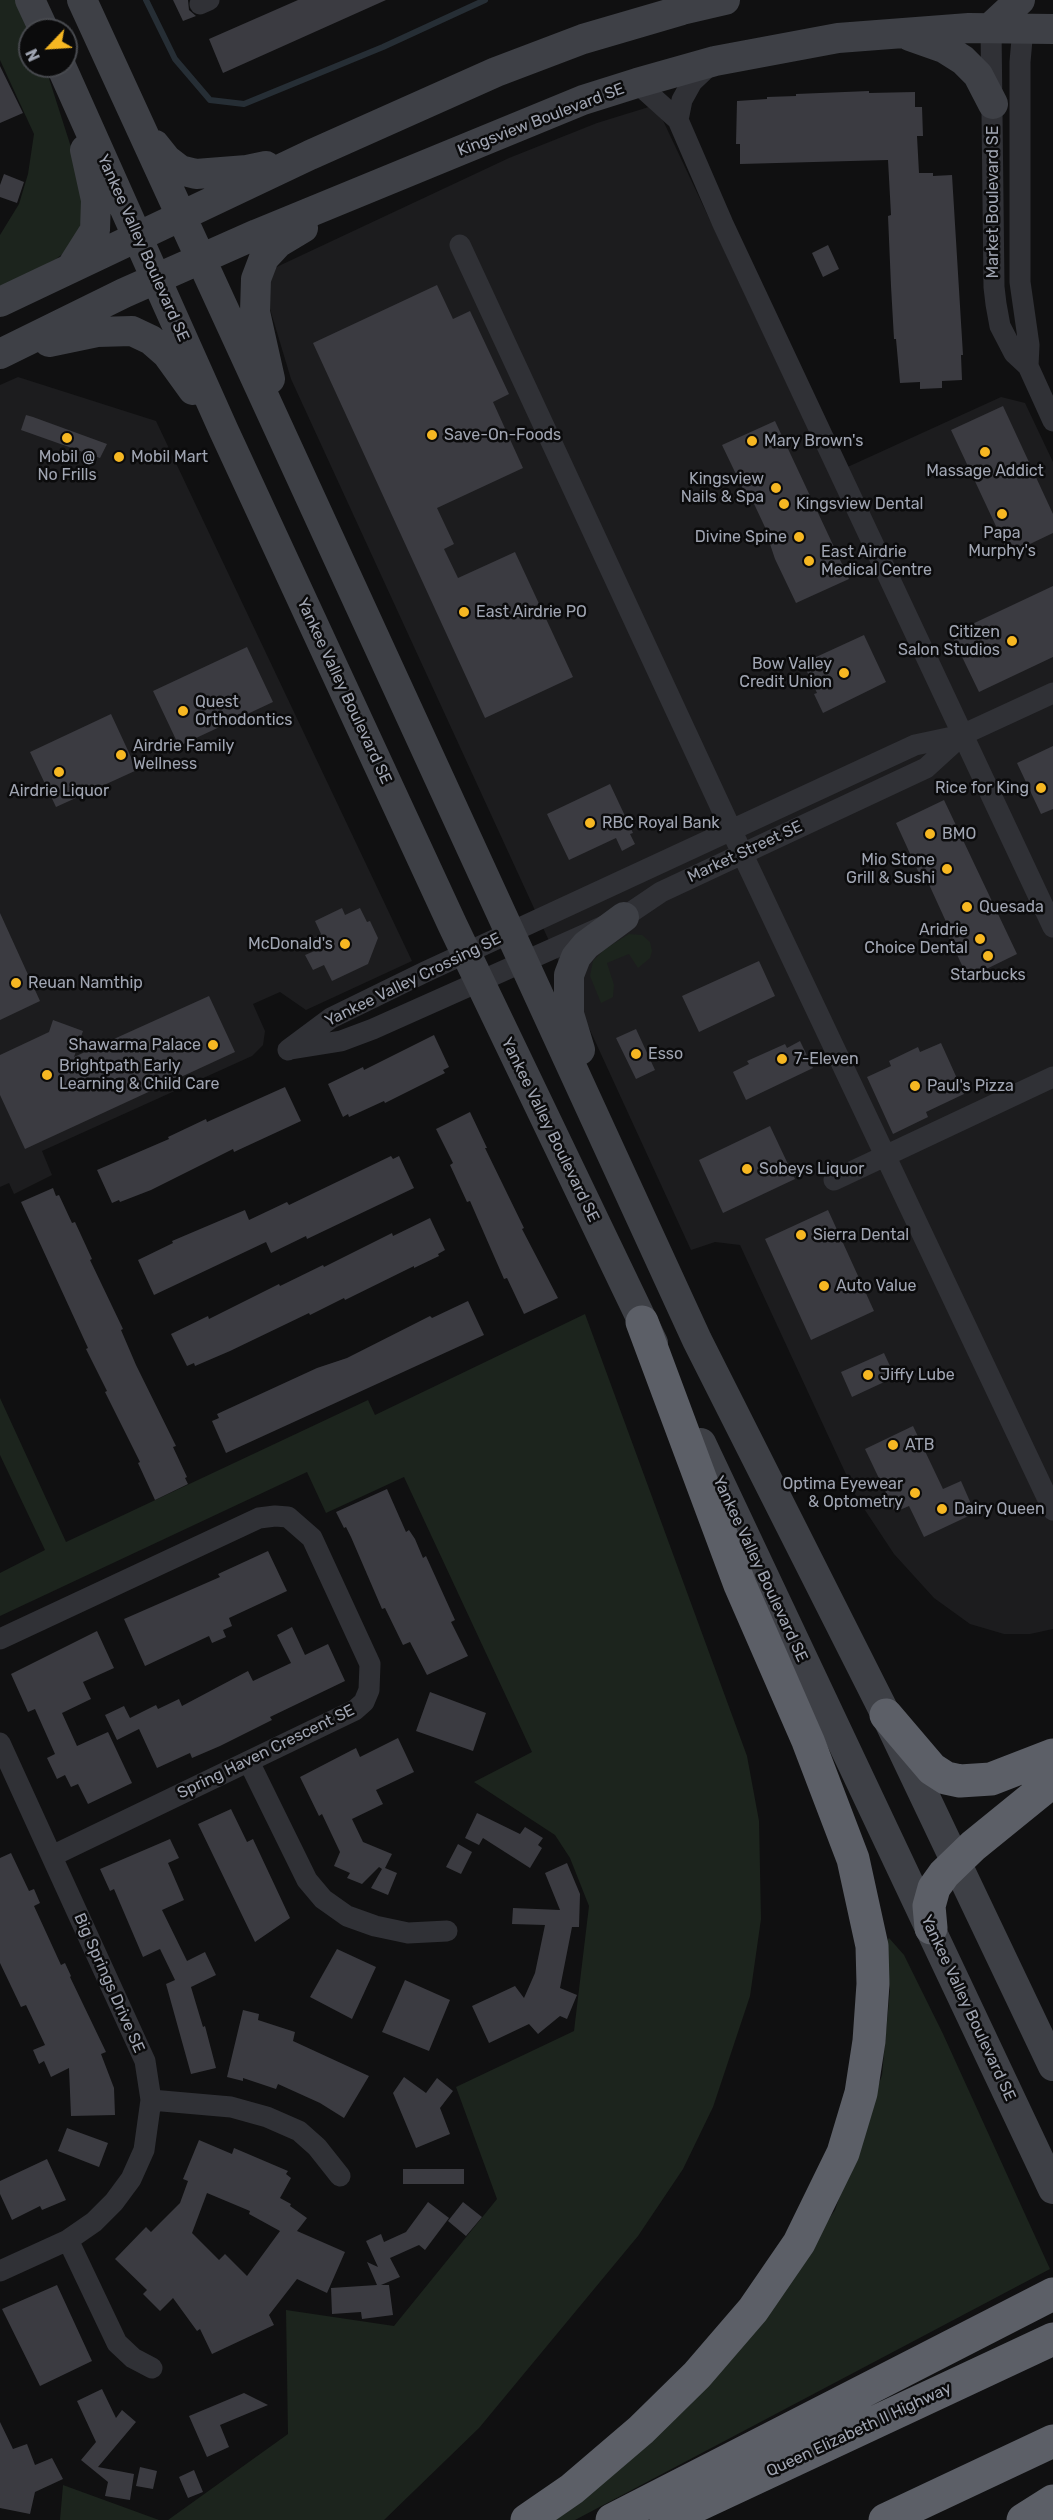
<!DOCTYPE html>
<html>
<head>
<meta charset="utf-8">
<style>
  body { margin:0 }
  #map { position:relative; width:1053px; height:2520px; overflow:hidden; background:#101011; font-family:Rubik,sans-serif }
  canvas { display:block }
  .north { position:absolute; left:18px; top:18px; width:60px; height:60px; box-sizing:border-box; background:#0b0b0c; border:2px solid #47494e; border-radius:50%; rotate:245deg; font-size:16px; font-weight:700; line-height:24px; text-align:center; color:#a0a5b2 }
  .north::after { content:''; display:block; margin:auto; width:21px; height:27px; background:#f6b722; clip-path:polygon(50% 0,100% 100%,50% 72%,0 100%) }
</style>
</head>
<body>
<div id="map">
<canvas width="1053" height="2520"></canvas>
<div class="north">N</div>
</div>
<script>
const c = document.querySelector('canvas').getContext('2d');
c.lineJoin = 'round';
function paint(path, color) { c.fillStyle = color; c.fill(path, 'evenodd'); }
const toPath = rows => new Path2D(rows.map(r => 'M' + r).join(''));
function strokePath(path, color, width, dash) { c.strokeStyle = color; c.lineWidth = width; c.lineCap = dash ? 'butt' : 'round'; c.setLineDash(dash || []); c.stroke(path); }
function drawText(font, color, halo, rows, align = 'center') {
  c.font = font + ' Rubik,sans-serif'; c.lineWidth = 5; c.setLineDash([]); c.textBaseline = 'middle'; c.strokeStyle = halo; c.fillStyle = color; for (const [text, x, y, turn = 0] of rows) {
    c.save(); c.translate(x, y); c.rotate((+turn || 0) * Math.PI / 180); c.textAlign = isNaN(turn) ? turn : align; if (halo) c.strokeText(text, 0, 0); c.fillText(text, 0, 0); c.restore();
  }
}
paint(toPath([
  [652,106,659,112,830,475,1001,397,1025,403,1053,462,1053,1629,1030,1634,1004,1634,970,1624,934,1598,894,1554,857,1498,740,1245,715,1242,691,1250,291,379,270,309,268,271,509,158,597,123],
  [18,377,156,421,412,961,306,1010,280,992,253,1004,265,1031,263,1045,252,1056,42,1151,52,1175,14,1194,9,1183,0,1187,0,385]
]), '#1c1c1e');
paint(toPath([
  [0,0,16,0,30,30,30,66,45,66,87,197,76,244,56,259,0,289,0,235,19,204,28,174,34,134,0,60],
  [629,934,642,935,650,942,652,951,650,958,638,968,629,954,607,963,614,985,613,997,601,1003,590,976,593,961,605,949],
  [585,1314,747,1756,759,1821,761,1919,750,1996,713,2107,683,2169,638,2236,479,2428,384,2520,168,2520,288,2434,286,2310,394,2326,497,2199,456,2087,574,2031,589,1906,570,1858,555,1835,474,1782,532,1752,404,1477,326,1513,307,1472,0,1616,0,1573,45,1550,0,1455,0,1398,66,1542,368,1400,375,1415],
  [889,1938,904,1955,943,2034,1050,2269,575,2520,541,2520,737,2352,835,2210,882,2075,890,1990,885,1943],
  [63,2485,159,2520,60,2520]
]), '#1c241d');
strokePath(toPath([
  [146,0,175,59,210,100,244,104,383,47,485,0]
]), '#262e35', 6);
paint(toPath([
  [173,0,188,0,189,10,196,16,183,21],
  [298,0,386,0,223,73,209,39],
  [0,66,23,113,0,123],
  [869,91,869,93,915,92,915,107,922,107,923,136,917,136,919,173,933,173,933,176,952,175,963,355,961,355,962,380,942,381,942,388,920,389,920,382,900,383,896,339,894,339,891,286,888,216,891,215,888,160,740,164,740,144,736,144,737,101,767,99,767,97,796,96,796,94],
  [4,174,24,182,17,203,0,197,0,185],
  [828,245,839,269,823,277,812,253],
  [437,285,453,319,470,311,509,394,493,402,523,468,437,508,454,544,444,549,458,578,515,552,573,677,485,718,313,343],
  [1003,406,1053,514,1053,533,1009,554,951,430],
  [26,415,33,417,107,444,100,458,21,430],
  [775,421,849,579,796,603,775,559,769,541,771,540,748,491,745,493,722,445],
  [1053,586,1053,657,979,692,951,634],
  [864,635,886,682,823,713,814,694,817,693,803,663],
  [247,647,273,702,179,746,153,691],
  [111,714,137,770,56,807,30,752],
  [1053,746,1053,809,1041,814,1017,763],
  [610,784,633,833,630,834,635,844,622,851,616,838,569,860,547,814],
  [944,800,1017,954,968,978,944,927,948,926,927,880,923,882,896,823],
  [342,908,345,915,360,908,367,922,370,921,378,938,368,964,332,981,324,965,313,970,305,955,317,950,312,939,321,934,315,921],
  [0,913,40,1001,0,1020],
  [759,961,775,996,699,1032,682,996],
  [209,996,235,1052,25,1149,0,1095,0,1055,49,1032,53,1020,83,1031,74,1057],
  [636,1029,655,1070,636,1079,616,1038],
  [434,1035,449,1067,443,1070,445,1073,385,1103,384,1101,349,1117,348,1114,343,1117,328,1084,363,1067,364,1070],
  [800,1041,813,1068,746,1100,733,1072,749,1064,747,1061,785,1044,787,1048],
  [941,1043,964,1094,926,1112,928,1117,893,1134,867,1077,891,1066,889,1061,918,1047,920,1052],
  [285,1087,301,1121,234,1152,233,1149,151,1190,120,1202,119,1200,112,1203,97,1170,169,1139,168,1137,206,1119,207,1122],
  [470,1112,487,1148,485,1148,524,1228,522,1229,558,1298,524,1314,507,1278,504,1279,470,1201,467,1202,450,1165,453,1163,436,1129],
  [770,1126,795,1179,723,1213,699,1160],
  [391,1156,393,1159,399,1156,414,1188,307,1239,306,1236,271,1253,266,1242,154,1295,138,1260,173,1243,172,1241,245,1210,249,1220,287,1202,289,1205],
  [53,1188,56,1196,59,1195,72,1223,75,1222,92,1259,90,1260,123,1329,121,1330,136,1365,176,1446,173,1447,187,1477,185,1478,188,1484,155,1500,138,1463,140,1462,105,1392,107,1391,86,1349,88,1348,21,1202],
  [828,1210,874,1311,811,1340,765,1239],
  [430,1218,445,1250,438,1254,439,1256,414,1268,414,1266,345,1300,344,1298,310,1315,309,1313,230,1351,195,1366,194,1363,187,1366,171,1334,208,1316,209,1319,279,1284,280,1286,323,1265,324,1267,392,1233,393,1236],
  [468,1301,484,1335,226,1453,212,1421,219,1418,217,1414,317,1368,347,1358,430,1316,432,1318],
  [884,1353,895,1377,852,1397,841,1372],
  [913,1426,943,1489,961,1481,975,1513,924,1537,909,1506,895,1512,865,1449],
  [387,1489,406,1532,409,1530,415,1539,423,1558,426,1556,455,1620,451,1622,468,1656,427,1675,410,1642,403,1645,385,1608,382,1609,351,1537,346,1527,344,1528,336,1512],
  [268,1551,287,1591,229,1618,232,1626,223,1630,226,1637,212,1643,209,1636,145,1666,124,1619,220,1577,218,1574],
  [292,1627,305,1655,328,1644,345,1681,270,1717,272,1720,220,1746,192,1758,190,1753,157,1768,139,1729,117,1740,105,1715,124,1706,130,1718,156,1705,158,1709,179,1699,182,1706,248,1671,253,1681,291,1663,277,1635],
  [97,1631,114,1668,83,1682,91,1699,62,1713,77,1746,108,1732,132,1783,88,1804,78,1784,71,1787,65,1775,57,1779,47,1758,55,1754,35,1709,28,1712,11,1674],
  [430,1692,486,1713,473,1751,416,1731],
  [398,1738,414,1772,376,1790,383,1804,352,1819,363,1842,392,1854,385,1868,397,1873,388,1895,371,1888,382,1869,379,1867,362,1884,347,1878,350,1873,334,1866,340,1852,322,1814,319,1816,300,1777,356,1748,360,1757],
  [231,1809,247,1842,253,1839,290,1918,255,1942,198,1824],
  [477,1813,520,1834,525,1827,543,1838,538,1845,542,1848,530,1868,483,1838,479,1845,465,1838],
  [170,1839,179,1858,168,1863,184,1900,162,1910,187,1961,205,1952,216,1975,191,1987,203,2027,205,2026,216,2068,191,2074,166,1984,175,1980,160,1949,143,1957,114,1889,110,1891,100,1869],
  [458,1844,472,1852,461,1874,446,1867],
  [11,1853,29,1891,34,1889,40,1903,34,1906,61,1965,65,1963,71,1976,70,1977,106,2052,101,2054,114,2088,115,2115,71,2116,69,2068,51,2077,44,2061,39,2064,33,2050,45,2045,26,2005,21,2007,0,1963,0,1858],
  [567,1863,580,1894,579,1927,572,1927,560,1988,577,1995,567,2019,560,2016,538,2034,529,2024,489,2043,472,2006,515,1986,524,1998,535,1973,545,1925,512,1924,513,1908,560,1910,545,1873],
  [337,1949,376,1967,352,2019,310,1997],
  [405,1980,450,2000,429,2051,382,2032],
  [243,2010,259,2014,258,2020,295,2032,293,2041,369,2076,344,2118,320,2103,278,2084,276,2089,243,2078,243,2081,227,2077],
  [404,2077,426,2093,437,2078,453,2091,440,2108,450,2134,416,2148,393,2093],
  [67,2128,108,2143,99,2167,58,2151],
  [199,2140,232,2154,234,2148,288,2171,286,2174,291,2178,280,2198,291,2204,290,2206,307,2218,297,2231,345,2252,327,2293,297,2279,269,2315,274,2325,212,2354,200,2329,197,2331,173,2298,160,2311,143,2294,147,2290,115,2259,146,2227,151,2232,180,2203,188,2181,183,2179],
  [207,2193,250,2211,249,2214,280,2231,247,2276,225,2254,219,2260,192,2233],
  [47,2159,66,2200,42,2210,40,2206,12,2220,0,2194,0,2181],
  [403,2169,464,2169,464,2184,403,2184],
  [428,2202,449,2218,425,2250,419,2245,390,2258,400,2277,381,2285,389,2285,393,2315,362,2319,361,2312,332,2314,331,2288,377,2285,367,2262,378,2267,366,2241,381,2234,384,2242,406,2232],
  [463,2202,482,2217,466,2236,448,2221],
  [57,2285,92,2361,40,2386,2,2309],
  [102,2389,116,2418,122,2410,136,2422,98,2467,134,2474,130,2500,105,2496,108,2482,81,2460,96,2442,77,2401],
  [244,2393,268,2405,220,2425,229,2447,207,2457,189,2416],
  [0,2422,13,2449,27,2444,35,2465,52,2458,63,2479,35,2492,30,2514,0,2508],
  [140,2467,157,2471,153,2489,136,2486],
  [194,2470,203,2492,188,2498,179,2477]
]), '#3b3b41');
strokePath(toPath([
  [200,4,209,0],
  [991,27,994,287,996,304,1000,326,1014,353,1028,366,1053,421],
  [1023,28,1020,62,1020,282,1029,345,1028,366],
  [637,83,678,120,723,224,1053,927],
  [678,120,682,100,692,82,712,63],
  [460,245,742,853,1053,1510],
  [291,1049,341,1041,373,1029,624,917,661,892,926,768,960,737],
  [288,1050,331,1018,425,972,915,745,962,735,1053,693],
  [834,1180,1053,1077],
  [0,1639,259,1518,275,1516,288,1517,312,1538,370,1664,369,1690,364,1702,355,1710,52,1856],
  [0,1743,145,2061,151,2100,144,2150,131,2179,114,2202,94,2222,68,2240,0,2271],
  [249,1762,307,1880,323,1899,347,1916,375,1926,408,1933,447,1931],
  [151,2100,231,2107,267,2117,299,2131,317,2147,340,2176],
  [68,2240,117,2343,133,2358,152,2368]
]), '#303136', 21);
strokePath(toPath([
  [30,0,44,30],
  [82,0,697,1340,886,1715,1053,2066],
  [991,27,1020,0],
  [910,36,944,48,963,60,978,75,993,104],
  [61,66,224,431,453,926,653,1343],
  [155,145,167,160,180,170,196,174,247,170,266,166],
  [71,268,95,230,96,200,85,150],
  [0,302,310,155,496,72,583,39,682,10,725,0],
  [49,342,97,332,132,331,151,340,167,354,193,390],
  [0,354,124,293,257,234,583,100,637,83,715,61,838,38,969,28,1053,29],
  [270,379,255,312,256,279,264,258,278,243,303,228],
  [580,1050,569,1014,569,975,576,957,586,945,624,917],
  [701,1443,1053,2189]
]), '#3e4046', 30);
strokePath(toPath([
  [886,1715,932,1769,946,1778,960,1781,991,1779,1053,1755],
  [931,1928,929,1906,934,1888,944,1874,973,1846,1053,1781],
  [527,2520,572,2489,641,2430,697,2375,753,2310,799,2243,843,2153,861,2093,869,2041,873,1984,872,1946,853,1859,808,1741,740,1585,642,1322],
  [612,2520,1053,2294],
  [666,2520,1053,2339],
  [885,2520,1053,2441],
  [1023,2520,1053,2501]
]), '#5c5f67', 33);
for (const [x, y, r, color] of [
  [432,435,6,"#f6b722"],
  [67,438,6,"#f6b722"],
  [752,441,6,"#f6b722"],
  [985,452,6,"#f6b722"],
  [119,457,6,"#f6b722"],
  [776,488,6,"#f6b722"],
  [784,504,6,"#f6b722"],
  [1002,514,6,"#f6b722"],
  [799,537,6,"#f6b722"],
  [809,561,6,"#f6b722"],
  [464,612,6,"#f6b722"],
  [1012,641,6,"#f6b722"],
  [844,673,6,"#f6b722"],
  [183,711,6,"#f6b722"],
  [121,755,6,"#f6b722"],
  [59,772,6,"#f6b722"],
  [1041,788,6,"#f6b722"],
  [590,823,6,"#f6b722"],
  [930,834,6,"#f6b722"],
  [947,869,6,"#f6b722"],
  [967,907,6,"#f6b722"],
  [980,939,6,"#f6b722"],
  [345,944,6,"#f6b722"],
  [988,956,6,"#f6b722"],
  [16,983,6,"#f6b722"],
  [213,1045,6,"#f6b722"],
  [636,1054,6,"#f6b722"],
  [782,1059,6,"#f6b722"],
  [47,1075,6,"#f6b722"],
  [915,1086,6,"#f6b722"],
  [747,1169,6,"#f6b722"],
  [801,1235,6,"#f6b722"],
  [824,1286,6,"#f6b722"],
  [868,1375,6,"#f6b722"],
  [893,1445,6,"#f6b722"],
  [915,1493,6,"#f6b722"],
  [942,1509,6,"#f6b722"]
]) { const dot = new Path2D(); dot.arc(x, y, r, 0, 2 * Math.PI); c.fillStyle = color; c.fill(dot); strokePath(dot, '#0b0b0c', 2); }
drawText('16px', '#a0a5b2', '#0b0b0c', [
  ["Kingsview Boulevard SE",541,120,-21],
  ["Market Boulevard SE",993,202,-90],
  ["Yankee Valley Boulevard SE",143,248,66],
  ["Yankee Valley Boulevard SE",344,691,65],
  ["Market Street SE",745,852,-25],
  ["Yankee Valley Crossing SE",413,980,-26],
  ["Yankee Valley Boulevard SE",550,1130,64],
  ["Yankee Valley Boulevard SE",760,1569,65],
  ["Spring Haven Crescent SE",266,1752,-26],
  ["Big Springs Drive SE",109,1983,66],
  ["Yankee Valley Boulevard SE",968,2008,65],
  ["Queen Elizabeth II Highway",859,2430,-25]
]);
drawText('16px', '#a0a5b2', '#0b0b0c', [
  ["Save-On-Foods",444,435],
  ["Mary Brown's",764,441],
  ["Mobil @",67,457,"center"],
  ["No Frills",67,475,"center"],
  ["Mobil Mart",131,457],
  ["Massage Addict",985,471,"center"],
  ["Kingsview",764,479,"right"],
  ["Nails & Spa",764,497,"right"],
  ["Kingsview Dental",796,504],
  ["Papa",1002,533,"center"],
  ["Murphy's",1002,551,"center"],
  ["Divine Spine",787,537,"right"],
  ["East Airdrie",821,552],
  ["Medical Centre",821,570],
  ["East Airdrie PO",476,612],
  ["Citizen",1000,632,"right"],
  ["Salon Studios",1000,650,"right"],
  ["Bow Valley",832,664,"right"],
  ["Credit Union",832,682,"right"],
  ["Quest",195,702],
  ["Orthodontics",195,720],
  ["Airdrie Family",133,746],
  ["Wellness",133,764],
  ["Rice for King",1029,788,"right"],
  ["Airdrie Liquor",59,791,"center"],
  ["RBC Royal Bank",602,823],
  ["BMO",942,834],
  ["Mio Stone",935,860,"right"],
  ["Grill & Sushi",935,878,"right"],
  ["Quesada",979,907],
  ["Aridrie",968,930,"right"],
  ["Choice Dental",968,948,"right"],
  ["McDonald's",333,944,"right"],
  ["Starbucks",988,975,"center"],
  ["Reuan Namthip",28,983],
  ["Shawarma Palace",201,1045,"right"],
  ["Esso",648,1054],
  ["7-Eleven",794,1059],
  ["Brightpath Early",59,1066],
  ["Learning & Child Care",59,1084],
  ["Paul's Pizza",927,1086],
  ["Sobeys Liquor",759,1169],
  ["Sierra Dental",813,1235],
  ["Auto Value",836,1286],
  ["Jiffy Lube",880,1375],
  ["ATB",905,1445],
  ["Optima Eyewear",903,1484,"right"],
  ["& Optometry",903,1502,"right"],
  ["Dairy Queen",954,1509]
], 'left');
</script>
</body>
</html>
